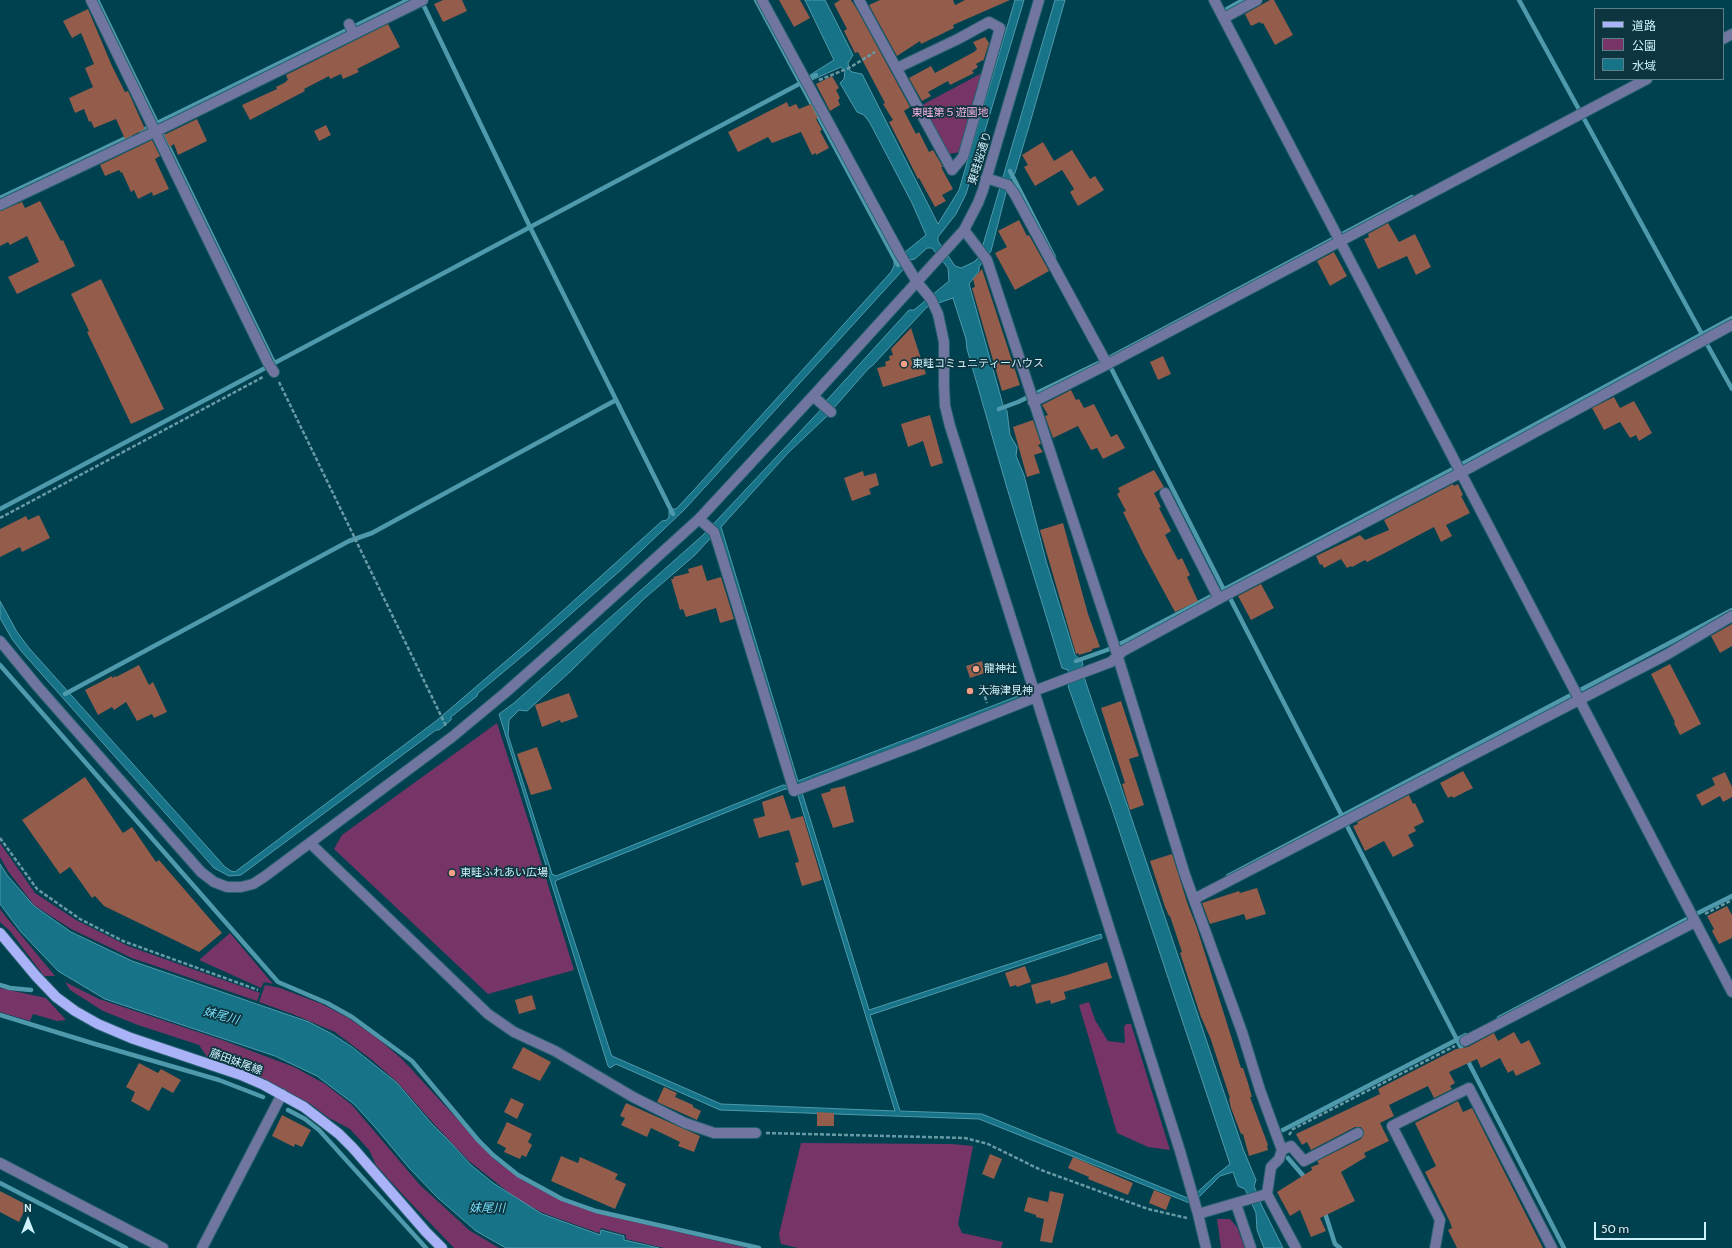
<!DOCTYPE html>
<html>
<head>
<meta charset="utf-8">
<style>
  body { margin:0 }
  #map { position:relative; width:1732px; height:1248px; overflow:hidden; background:#00414f; font-family:Cabin,"Noto Sans JP",sans-serif }
  canvas { display:block }
  .legend { position:absolute; left:1594px; top:8px; width:130px; height:72px; box-sizing:border-box; background:#0d353f; border:1px solid #5a808b; margin:0; padding:5px 7px; list-style:none; font-size:12px; color:#cef1fc }
  .legend li { display:flex; align-items:center; gap:8px; height:20px }
  .legend b { width:20px; border:1px solid #5a808b }
  .north { position:absolute; left:8px; top:1200px; width:40px; height:40px; -webkit-text-stroke:3px #0d353f; paint-order:stroke; rotate:0deg; font-size:11px; font-weight:700; line-height:16px; text-align:center; color:#cef1fc }
  .north::after { content:''; display:block; margin:auto; width:14px; height:18px; background:#cef1fc; clip-path:polygon(50% 0,100% 100%,50% 72%,0 100%) }
  .scale { position:absolute; left:1594px; top:1222px; width:112px; height:18px; box-sizing:border-box; border:2px solid #cef1fc; border-top:0; padding-left:5px; font-size:12px; line-height:14px; white-space:nowrap; color:#cef1fc; -webkit-text-stroke:3px #0d353f; paint-order:stroke }
</style>
</head>
<body>
<div id="map">
<canvas width="1732" height="1248"></canvas>
<ul class="legend">
<li><b style="height:5px;background:#aab3f7"></b>道路</li>
<li><b style="height:11px;background:#773467"></b>公園</li>
<li><b style="height:11px;background:#177388"></b>水域</li>
</ul>
<div class="north">N</div>
<div class="scale">50 m</div>
</div>
<script>
const c = document.querySelector('canvas').getContext('2d');
c.lineJoin = 'round';
function paint(path, color) { c.fillStyle = color; c.fill(path, 'evenodd'); }
const toPath = rows => new Path2D(rows.map(r => 'M' + r).join(''));
function strokePath(path, color, width, dash) { c.strokeStyle = color; c.lineWidth = width; c.lineCap = dash ? 'butt' : 'round'; c.setLineDash(dash || []); c.stroke(path); }
function drawText(font, color, halo, rows, align = 'center') {
  c.font = font + ' Cabin,"Noto Sans JP",sans-serif'; c.lineWidth = 3.5; c.setLineDash([]); c.textBaseline = 'middle'; c.strokeStyle = halo; c.fillStyle = color; for (const [text, x, y, turn = 0] of rows) {
    c.save(); c.translate(x, y); c.rotate((+turn || 0) * Math.PI / 180); c.textAlign = isNaN(turn) ? turn : align; if (halo) c.strokeText(text, 0, 0); c.fillText(text, 0, 0); c.restore();
  }
}
paint(toPath([
  [982,73,961,152,949,154,922,105],
  [497,723,531,829,574,970,488,994,334,849,342,835],
  [0,843,35,893,76,920,128,946,260,993,257,1001,132,958,71,929,34,905,8,871,0,857],
  [0,909,6,917,55,976,44,976,10,931,0,922],
  [230,933,273,984,264,982,261,988,199,960],
  [65,982,99,999,225,1041,294,1067,325,1084,352,1105,420,1185,469,1230,499,1248,454,1248,404,1196,376,1165,369,1150,350,1129,329,1118,312,1105,265,1080,207,1057,199,1045,138,1025,103,1011,70,990],
  [265,985,280,988,322,1004,350,1019,377,1038,402,1059,495,1160,524,1181,556,1198,596,1213,747,1248,664,1248,626,1239,626,1235,601,1228,599,1233,543,1213,517,1199,469,1161,434,1124,398,1083,372,1060,335,1032,295,1015,259,1002],
  [0,988,46,998,66,1020,57,1021,33,1014,30,1021,0,1012],
  [1089,1002,1095,1020,1108,1041,1125,1043,1124,1027,1126,1024,1131,1024,1170,1150,1148,1147,1117,1133,1079,1005],
  [801,1143,952,1144,973,1146,958,1224,962,1233,1003,1242,1001,1248,798,1248,781,1244,779,1234],
  [1217,1219,1230,1219,1237,1227,1245,1248,1221,1248]
]), '#773467');
const water = toPath([
  [805,0,825,0,853,55,848,63,849,69,852,72,862,74,938,224,959,190,1015,0,1024,0,966,194,956,214,938,237,938,241,955,266,961,268,974,262,985,251,983,245,1055,0,1065,0,1030,123,1015,173,1009,181,991,251,979,267,979,271,969,284,1003,405,1007,411,1010,435,1017,447,1016,456,1024,475,1046,561,1075,655,1082,661,1083,665,1081,666,1086,683,1243,1149,1256,1180,1254,1186,1261,1204,1283,1248,1264,1248,1257,1230,1256,1213,1245,1189,1238,1186,1233,1172,1220,1176,1192,1204,979,1119,720,1110,616,1064,610,1068,608,1066,499,714,514,703,703,535,827,403,827,400,909,310,914,310,949,281,948,268,932,248,927,248,915,259,910,260,901,272,685,509,622,569,531,649,478,693,477,696,451,717,451,720,439,730,436,730,241,875,229,876,214,868,22,652,12,639,0,618,0,601,17,632,29,648,225,867,231,871,235,872,436,721,527,643,662,521,667,520,669,517,669,511,673,509,676,509,693,491,891,272,894,266,894,261,926,235,912,203,870,123,864,115,857,112,840,83,844,79,845,71,841,67,812,80,810,75,834,60,805,0],
  [953,298,966,339,967,349,1007,488,1062,668,1068,670,1072,680,1068,686,1111,806,1230,1164,1215,1176,1190,1199,982,1114,900,1111,870,1015,1102,938,1101,934,869,1010,800,786,1021,700,1018,696,798,781,721,527,788,453,826,417,868,369,873,365,927,307,953,298],
  [717,531,790,786,783,785,556,876,552,874,508,735,509,720,519,710,527,711,572,670,645,598,695,555,717,531],
  [785,789,796,789,895,1111,721,1104,612,1056,611,1054,555,882,557,880,785,789],
  [0,864,7,875,34,906,71,932,132,961,309,1022,332,1034,352,1047,397,1083,431,1123,451,1143,471,1165,493,1183,542,1214,600,1235,601,1230,624,1236,624,1240,659,1248,506,1248,476,1231,438,1198,410,1169,374,1126,354,1104,317,1076,275,1056,105,999,58,971,21,932,0,904,0,864]
]);
paint(water, '#177388');
strokePath(water, '#4e99ab', 1);
strokePath(toPath([
  [97,0,274,363],
  [421,0,530,227,673,514],
  [756,0,898,265],
  [1519,0,1703,336],
  [1227,9,1243,0],
  [141,131,408,0],
  [1010,171,1054,257],
  [0,198,130,136],
  [1708,346,1732,389],
  [1112,370,1224,590,1230,598,1564,1248],
  [999,409,1018,402,1107,359,1412,197],
  [0,509,816,75],
  [1076,661,1107,650,1126,641,1451,470,1732,318],
  [0,665,278,982,327,1003,352,1017,412,1061,478,1140,493,1155,518,1175,562,1199,596,1211,759,1248],
  [65,694,349,541,372,533,616,400],
  [1228,876,1732,610],
  [1698,913,1732,896],
  [0,985,10,988,31,990],
  [0,1015,95,1044,219,1080,263,1097],
  [1499,1018,1687,919],
  [288,1110,305,1119,319,1130,426,1248],
  [1283,1130,1466,1035],
  [1288,1158,1306,1179],
  [0,1183,126,1248],
  [1324,1210,1335,1244,1340,1248]
]), '#4e99ab', 4.5);
paint(toPath([
  [443,0,462,0,467,11,443,22,434,4],
  [779,0,800,0,810,18,794,27],
  [840,0,851,0,858,11,910,107,904,111,916,134,919,132,929,152,933,150,943,167,941,167,953,189,942,195,946,201,935,207,919,178,918,179,910,163,889,122,893,120,883,104,885,103,858,52,855,53,844,31,847,29,834,4],
  [880,0,953,0,955,5,965,0,1010,0,953,25,954,28,921,44,920,41,897,56,869,5],
  [1270,0,1274,0,1293,35,1275,45,1263,23,1261,24,1260,22,1251,26,1245,14],
  [88,9,112,66,125,92,128,91,145,129,125,139,116,119,94,128,91,121,89,122,84,109,75,113,69,98,93,87,85,68,94,64,81,33,72,38,63,21],
  [388,24,400,47,357,69,359,72,343,79,341,74,330,79,329,76,304,89,305,91,250,120,242,105,277,89,276,87,286,82,286,81,288,80,286,75],
  [985,37,989,43,983,62,983,60,976,64,978,67,972,71,974,73,950,85,948,81,928,92,931,96,922,101,909,78,931,66,935,73,946,67,974,52,977,49,973,42],
  [832,76,839,88,836,90,840,98,838,100,840,105,830,111,816,84],
  [787,102,789,107,796,104,799,109,811,104,818,118,816,119,822,130,820,131,829,148,816,155,816,153,812,155,801,132,772,143,768,137,738,152,728,132],
  [197,119,207,141,178,155,174,144,170,147,164,135],
  [326,125,331,135,319,141,314,131],
  [152,140,160,156,155,159,169,189,153,196,152,192,138,199,134,190,131,192,122,172,121,173,119,170,105,176,100,165],
  [1043,142,1054,161,1072,150,1090,179,1095,176,1104,190,1078,206,1070,192,1074,189,1062,170,1035,186,1024,167,1028,165,1022,155],
  [40,201,61,241,63,240,75,266,17,294,8,277,39,262,27,236,10,245,8,242,0,246,0,211,22,202,25,208],
  [1019,220,1027,236,1029,235,1049,271,1015,290,995,253,1007,247,998,231],
  [1388,223,1399,242,1415,234,1431,267,1416,275,1407,256,1378,269,1364,239,1369,237,1368,234],
  [1334,252,1347,276,1330,286,1317,261],
  [982,269,1020,385,1002,391,972,288,975,287,973,279],
  [101,279,164,409,131,424,87,332,89,331,71,294],
  [911,328,926,374,883,387,877,368,886,366,885,362,890,360,889,356,893,355,891,349],
  [1163,356,1171,374,1158,380,1150,362],
  [1071,390,1076,400,1079,399,1084,408,1094,404,1111,437,1117,434,1125,448,1103,459,1097,448,1091,450,1078,426,1053,438,1045,416,1048,415,1042,405],
  [1614,397,1620,408,1634,401,1652,433,1639,441,1636,435,1630,438,1620,422,1604,430,1592,408],
  [930,415,943,463,931,467,923,441,908,447,901,424],
  [1033,420,1041,444,1038,445,1043,452,1034,455,1040,473,1027,477,1013,427],
  [1154,470,1164,487,1154,493,1161,507,1159,508,1171,531,1165,535,1178,560,1182,558,1190,575,1187,577,1198,601,1175,612,1143,553,1123,512,1126,511,1117,494,1120,492,1118,488],
  [863,471,864,476,876,473,879,485,869,489,871,494,852,501,844,478],
  [1453,484,1454,486,1458,484,1463,495,1461,496,1470,513,1446,525,1452,536,1441,542,1434,527,1383,554,1367,562,1365,560,1352,567,1351,566,1347,568,1341,559,1324,568,1322,564,1320,565,1316,556,1360,535,1365,540,1389,530,1384,520],
  [39,515,50,538,22,552,20,547,0,557,0,529,26,516,28,520],
  [1063,523,1088,614,1100,647,1092,649,1092,651,1079,655,1078,653,1076,654,1040,530],
  [702,565,707,581,721,577,734,619,720,623,716,608,686,617,683,609,680,610,671,579,674,579,673,577,689,573,688,569],
  [1261,584,1274,608,1251,620,1238,596],
  [1732,624,1732,646,1720,653,1711,636],
  [982,661,985,673,970,678,966,666],
  [1670,664,1701,724,1680,735,1674,723,1675,722,1651,674],
  [139,665,149,685,153,682,167,712,154,718,152,714,137,721,126,702,114,710,112,707,98,715,85,690,112,676,112,678,115,676,116,677],
  [569,693,578,717,561,723,560,720,542,727,535,705],
  [1121,701,1139,756,1129,759,1144,805,1130,810,1122,784,1125,783,1101,708],
  [537,747,552,789,531,795,517,754],
  [1463,771,1473,788,1453,798,1452,796,1448,798,1440,783],
  [1725,772,1732,787,1732,797,1723,802,1720,796,1702,806,1696,795,1715,785,1712,778],
  [85,777,123,833,132,827,156,862,159,860,222,933,199,952,104,906,95,896,92,898,70,867,60,874,22,820],
  [845,786,854,822,833,828,821,794,831,791,830,789],
  [783,795,791,819,803,816,822,880,802,886,795,863,799,862,789,830,759,838,753,819,765,816,762,802],
  [1409,795,1413,804,1415,803,1424,822,1414,827,1416,831,1408,835,1414,846,1393,857,1384,841,1365,851,1353,826,1358,824,1357,822],
  [1172,854,1188,905,1197,928,1241,1068,1243,1068,1248,1083,1252,1097,1250,1097,1268,1145,1267,1146,1268,1150,1249,1156,1243,1134,1241,1134,1231,1108,1229,1099,1230,1098,1210,1037,1201,1017,1180,953,1182,952,1170,916,1169,916,1165,907,1150,861],
  [1257,888,1266,914,1246,920,1244,914,1210,924,1202,903,1239,891,1240,893],
  [1727,906,1732,915,1732,938,1719,944,1712,931,1714,929,1707,916],
  [1107,962,1112,978,1064,992,1066,999,1051,1004,1050,1000,1036,1004,1031,985,1067,975],
  [1025,966,1031,982,1017,987,1016,985,1010,987,1005,973],
  [532,995,536,1009,519,1014,515,1000],
  [1514,1032,1521,1044,1529,1040,1541,1064,1516,1076,1513,1070,1508,1073,1500,1058,1481,1068,1477,1059,1449,1072,1455,1083,1450,1086,1452,1089,1434,1098,1428,1086,1389,1105,1394,1116,1380,1123,1389,1141,1364,1153,1366,1157,1341,1172,1355,1201,1320,1218,1326,1231,1311,1237,1300,1210,1290,1216,1277,1192,1312,1170,1311,1167,1319,1164,1317,1161,1361,1139,1364,1133,1361,1127,1355,1127,1311,1150,1307,1142,1302,1145,1296,1134,1380,1094,1378,1089,1456,1049,1468,1047,1494,1033,1498,1041],
  [523,1047,551,1062,540,1081,512,1068],
  [139,1063,158,1073,161,1069,181,1080,173,1093,162,1087,149,1111,131,1101,135,1092,126,1087],
  [664,1087,677,1093,675,1097,693,1105,693,1107,701,1111,697,1120,657,1102],
  [511,1098,524,1104,517,1119,504,1112],
  [1458,1101,1463,1112,1472,1108,1543,1248,1457,1248,1448,1230,1452,1228,1450,1222,1425,1172,1436,1166,1415,1123],
  [626,1103,700,1136,694,1152,678,1146,680,1142,651,1128,647,1137,621,1125,625,1118,620,1116],
  [817,1112,834,1113,834,1126,817,1126],
  [282,1115,311,1130,302,1147,295,1144,294,1147,272,1136],
  [507,1122,532,1134,528,1142,532,1145,526,1157,522,1155,520,1159,504,1152,506,1148,497,1143],
  [990,1154,1002,1159,994,1179,982,1174],
  [561,1156,578,1163,580,1157,618,1174,615,1179,626,1184,615,1209,551,1181],
  [1073,1157,1133,1183,1128,1195,1088,1179,1089,1177,1068,1168],
  [1154,1190,1171,1197,1166,1210,1149,1203],
  [0,1191,27,1205,19,1222,0,1212],
  [1050,1191,1064,1194,1052,1243,1040,1241,1044,1219,1036,1217,1036,1215,1024,1211,1028,1197,1048,1202]
]), '#935c4b');
const minor = toPath([
  [91,0,268,363,274,372],
  [762,0,900,254,917,282,931,299,938,314,944,342,944,386,945,406,950,426,1180,1151,1198,1214,1206,1248],
  [859,0,952,170,963,157,1000,28,989,22,958,39,897,68],
  [1214,0,1732,992],
  [1224,18,1257,0],
  [349,24,354,34],
  [1723,39,1732,34],
  [986,178,1008,185,1014,193,1107,364],
  [0,205,169,125,423,0],
  [964,230,987,260,1116,651,1185,875,1242,1032,1260,1090,1282,1150,1279,1159,1271,1167,1267,1194,1296,1248],
  [813,396,831,412],
  [1033,402,1106,365,1647,79],
  [1165,493,1219,599],
  [699,519,714,532,719,547,794,791,916,745,1036,697],
  [0,641,38,687,201,872,214,882,227,887,241,887,253,884,264,877,452,737,505,693,583,624,699,519,813,396,964,230,978,203,983,190,1039,0],
  [1034,691,1111,662,1123,651,1224,596,1462,472,1732,325],
  [311,844,488,1014,514,1032,555,1051,633,1097,685,1123,714,1133,756,1133],
  [1194,899,1666,655,1732,616],
  [1465,1041,1695,922],
  [1282,1150,1291,1146,1304,1161,1358,1133],
  [0,1163,163,1248],
  [1236,1204,1251,1248],
  [1198,1214,1267,1194],
  [202,1248,282,1094],
  [1435,1248,1440,1220,1392,1126,1469,1088,1552,1248]
]);
const major = toPath([
  [0,933,36,976,56,997,75,1011,98,1024,131,1038,241,1075,264,1085,304,1107,339,1134,353,1148,426,1232,442,1248]
]);
strokePath(minor, '#25616e', 12);
strokePath(major, '#25616e', 12);
strokePath(toPath([
  [819,80,849,68,875,52],
  [279,382,446,726],
  [0,518,263,377],
  [981,685,987,703],
  [0,838,37,889,80,919,123,941,258,990],
  [1705,914,1732,900],
  [766,1133,965,1138,988,1144,1041,1170,1148,1209,1187,1218],
  [1289,1135,1293,1129,1455,1046]
]), '#689aa6', 2.5, [4, 2]);
strokePath(minor, '#7076a0', 10);
strokePath(major, '#aab3f7', 10);
for (const [x, y, r, color] of [
  [904,364,4,"#f39f85"],
  [976,669,4,"#f39f85"],
  [970,691,4,"#f39f85"],
  [452,873,4,"#f39f85"]
]) { const dot = new Path2D(); dot.arc(x, y, r, 0, 2 * Math.PI); c.fillStyle = color; c.fill(dot); strokePath(dot, '#0d353f', 1.5); }
drawText('11px', '#fdb5e7', '#0d353f', [
  ["東畦第５遊園地",950,113]
]);
drawText('11px', '#cef1fc', '#0d353f', [
  ["東畦桜通り",980,158,-73],
  ["藤田妹尾線",236,1062,20]
]);
drawText('11px', '#cef1fc', '#0d353f', [
  ["東畦コミュニティーハウス",912,364],
  ["龍神社",984,669],
  ["大海津見神",978,691],
  ["東畦ふれあい広場",460,873]
], 'left');
drawText('italic 12px', '#74dcf9', '#0d353f', [
  ["妹尾川",221,1016,15],
  ["妹尾川",487,1208]
]);
</script>
</body>
</html>
